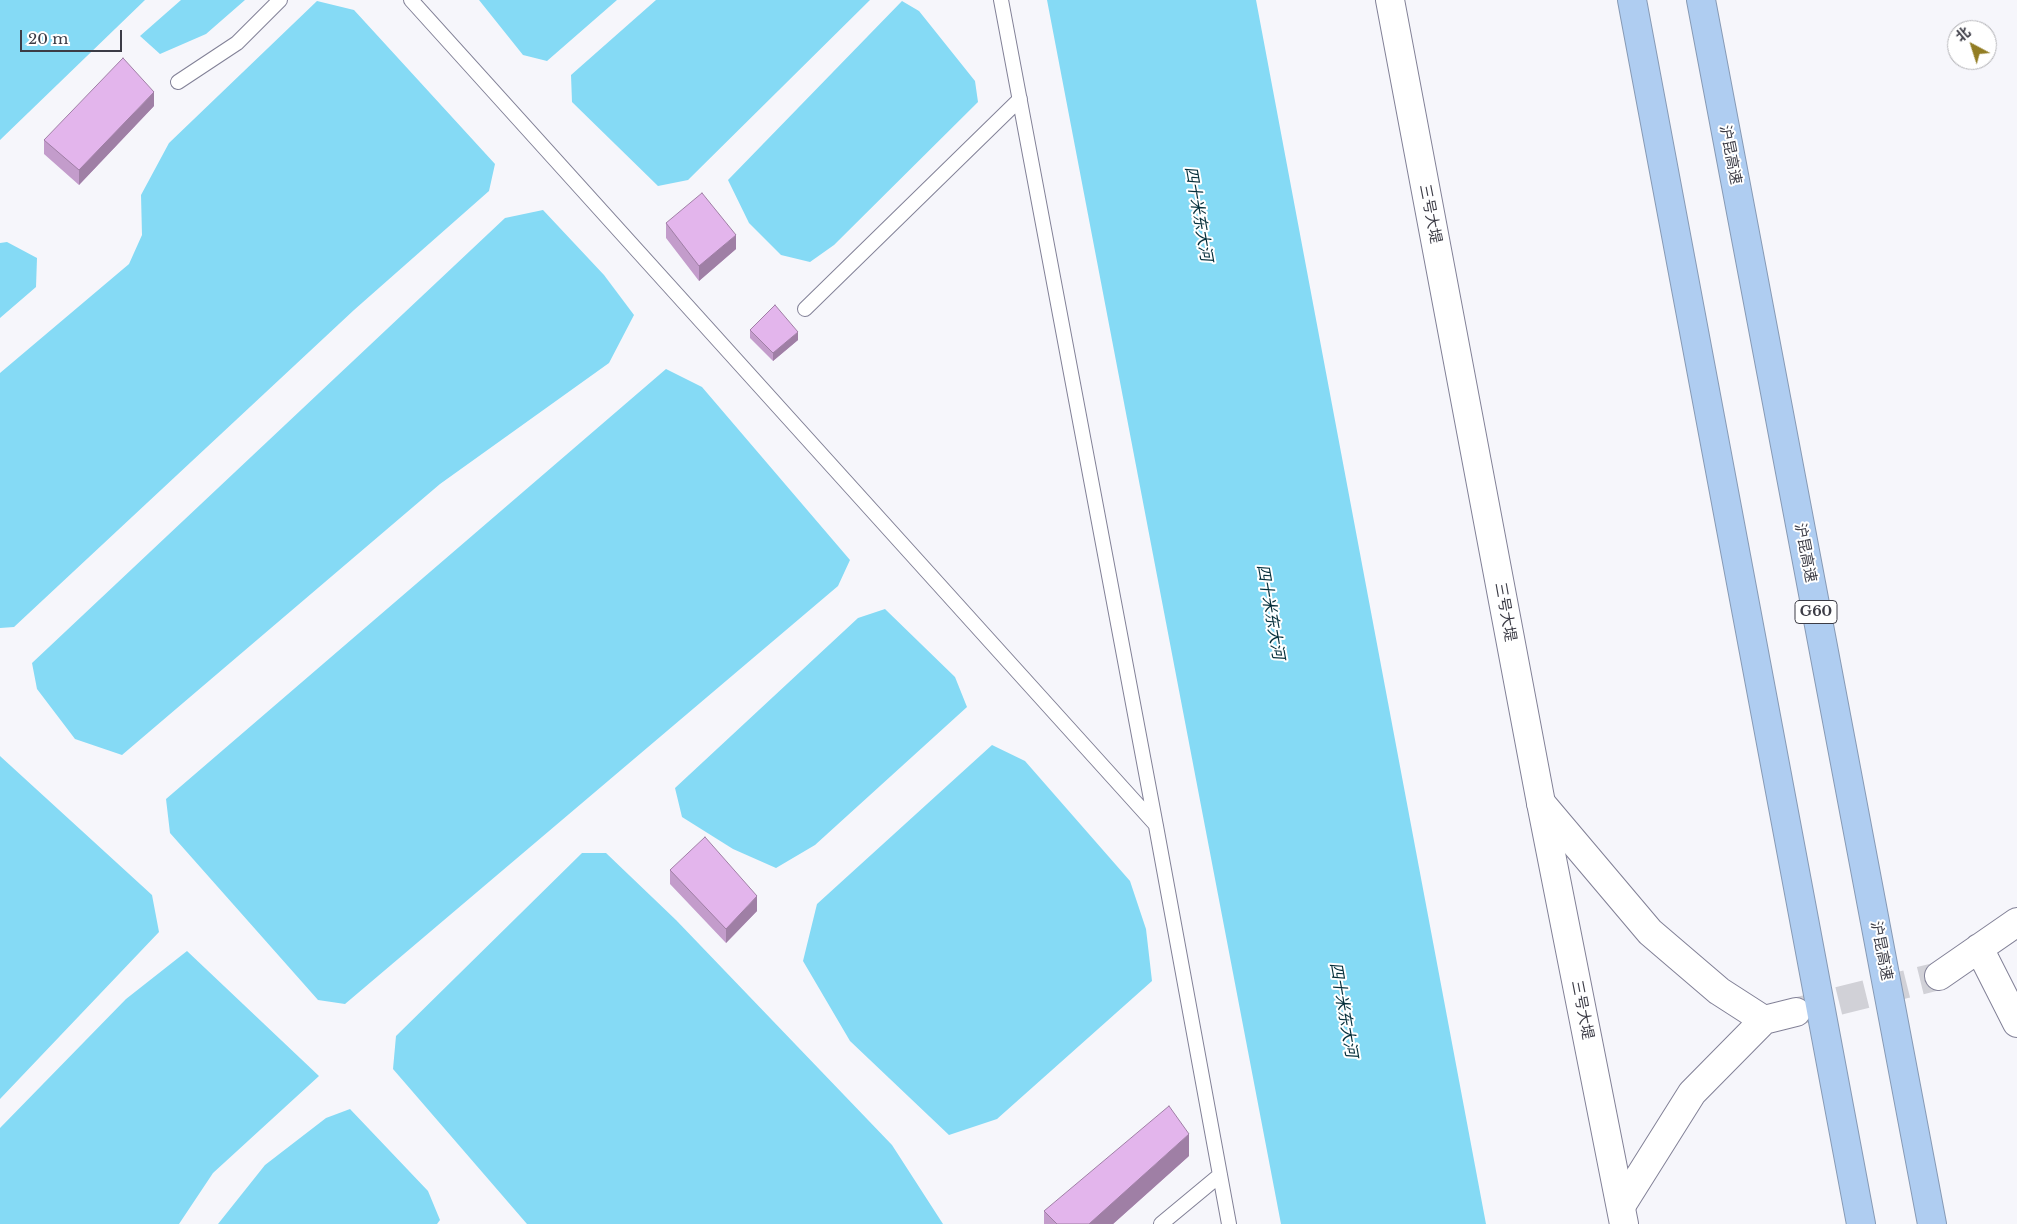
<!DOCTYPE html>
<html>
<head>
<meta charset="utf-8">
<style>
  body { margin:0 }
  #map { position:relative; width:2017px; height:1224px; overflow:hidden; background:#f6f6fb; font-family:"Libre Baskerville","Noto Sans SC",serif }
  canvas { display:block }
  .north { position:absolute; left:1947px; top:20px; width:50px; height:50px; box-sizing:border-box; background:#fff; border:1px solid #b1b1b5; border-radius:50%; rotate:320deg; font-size:14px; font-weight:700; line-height:20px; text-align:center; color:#3c3c46 }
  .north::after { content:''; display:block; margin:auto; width:18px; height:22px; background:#927d24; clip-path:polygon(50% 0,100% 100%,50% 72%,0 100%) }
  .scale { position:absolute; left:20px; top:30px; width:102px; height:22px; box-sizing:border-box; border:2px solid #3c3c46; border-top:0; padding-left:6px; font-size:15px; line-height:18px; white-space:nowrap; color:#3c3c46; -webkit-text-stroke:4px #fff; paint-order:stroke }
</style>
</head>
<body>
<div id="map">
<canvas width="2017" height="1224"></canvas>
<div class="north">北</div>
<div class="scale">20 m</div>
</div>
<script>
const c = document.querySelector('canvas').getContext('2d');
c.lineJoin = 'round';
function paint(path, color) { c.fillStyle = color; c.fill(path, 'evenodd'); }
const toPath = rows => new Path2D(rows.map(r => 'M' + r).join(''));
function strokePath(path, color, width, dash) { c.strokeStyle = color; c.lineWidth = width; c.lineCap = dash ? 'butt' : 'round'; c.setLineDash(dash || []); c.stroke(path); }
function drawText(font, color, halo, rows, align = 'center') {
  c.font = font + ' "Libre Baskerville","Noto Sans SC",serif'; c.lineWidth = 4; c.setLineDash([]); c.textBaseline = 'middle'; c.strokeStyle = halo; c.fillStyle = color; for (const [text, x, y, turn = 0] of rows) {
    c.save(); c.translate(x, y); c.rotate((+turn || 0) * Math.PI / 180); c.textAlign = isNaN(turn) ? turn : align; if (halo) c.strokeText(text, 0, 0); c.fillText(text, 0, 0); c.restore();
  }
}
paint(toPath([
  [0,0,145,0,0,140],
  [181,0,245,0,206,34,160,54,140,36],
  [479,0,617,0,547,61,523,55],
  [656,0,870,0,688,180,658,186,572,102,571,75],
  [1047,0,1256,0,1486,1224,1281,1224],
  [317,1,354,10,495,164,489,191,354,310,14,627,0,628,0,373,129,264,142,235,141,195,169,143],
  [902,1,919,11,975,81,978,102,834,245,810,262,781,255,749,223,728,180],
  [543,210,604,275,634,315,609,363,440,484,122,755,75,739,37,689,32,663,505,218],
  [7,242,37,258,36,287,0,318,0,243],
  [666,369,702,387,850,560,838,586,345,1004,318,1000,170,833,166,799],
  [885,609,955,677,967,707,815,845,776,868,733,849,682,817,675,788,858,618],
  [992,745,1025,761,1130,881,1146,929,1152,981,997,1119,949,1135,850,1041,803,961,817,904],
  [0,756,152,895,159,932,0,1099],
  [582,853,606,853,676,920,892,1145,943,1224,527,1224,393,1069,396,1036],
  [187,951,319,1076,213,1173,179,1224,0,1224,0,1128,126,999],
  [350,1109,428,1191,440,1220,437,1224,218,1224,265,1165,326,1118]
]), '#85daf5');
strokePath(toPath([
  [1798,1011,1939,976]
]), '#d1d1d7', 28, [28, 14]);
const service = toPath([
  [411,0,1156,825],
  [1001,0,1156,826,1229,1224],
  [178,82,237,43,280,0],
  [805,309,1020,99],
  [1161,1224,1220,1175]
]);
const minor = toPath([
  [1541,803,1650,932,1719,991,1764,1020,1796,1012],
  [1979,948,2017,1023],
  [1939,976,2017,922],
  [1621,1206,1692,1093,1764,1020]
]);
const tertiary = toPath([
  [1390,0,1541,803,1624,1224]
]);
const motorway = toPath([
  [1632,0,1861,1224],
  [1701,0,1932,1224]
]);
strokePath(service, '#828197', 16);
strokePath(minor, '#828197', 30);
strokePath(tertiary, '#828197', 30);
strokePath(motorway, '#879ab5', 30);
strokePath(service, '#fff', 14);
strokePath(minor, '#fff', 28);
strokePath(tertiary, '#fff', 28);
strokePath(motorway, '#afcdf1', 28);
paint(toPath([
  [154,106,79,185,44,154,44,140],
  [666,223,736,249,699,281,666,238],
  [750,330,798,340,773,361,750,338],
  [670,870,757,911,726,943,670,884],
  [1189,1156,1113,1224,1044,1224,1044,1211]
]), '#c39ccb');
paint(toPath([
  [154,92,154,106,79,185,79,170],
  [736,235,736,249,699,281,699,266],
  [798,332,798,340,773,361,773,353],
  [757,896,757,911,726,943,726,929],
  [1189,1134,1189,1156,1113,1224,1089,1224]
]), '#9f7fa5');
const building = toPath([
  [123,58,154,92,79,170,44,140,123,58],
  [702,193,736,235,699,266,666,223,702,193],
  [775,305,798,332,773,353,750,330,775,305],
  [705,837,757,896,726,929,670,870,705,837],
  [1169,1106,1189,1134,1089,1224,1057,1224,1044,1211,1169,1106]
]);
paint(building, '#e3b5ec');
strokePath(building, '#9f7fa5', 1);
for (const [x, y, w] of [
  [1816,612,42]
]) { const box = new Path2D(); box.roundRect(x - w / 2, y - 11.5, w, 23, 4); c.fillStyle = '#fff'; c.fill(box); strokePath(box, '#3c3c46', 1); }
drawText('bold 14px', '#3c3c46', null, [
  ["G60",1816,612]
]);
drawText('15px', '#3c3c46', '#fff', [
  ["沪昆高速",1730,155,79],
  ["三号大堤",1430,214,79],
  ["沪昆高速",1805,553,79],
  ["三号大堤",1505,612,80],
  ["沪昆高速",1881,951,79],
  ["三号大堤",1582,1010,79]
]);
drawText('italic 16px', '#042e3a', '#fff', [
  ["四十米东大河",1198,214,80],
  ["四十米东大河",1270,612,80],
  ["四十米东大河",1343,1010,80]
]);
</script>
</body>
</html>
